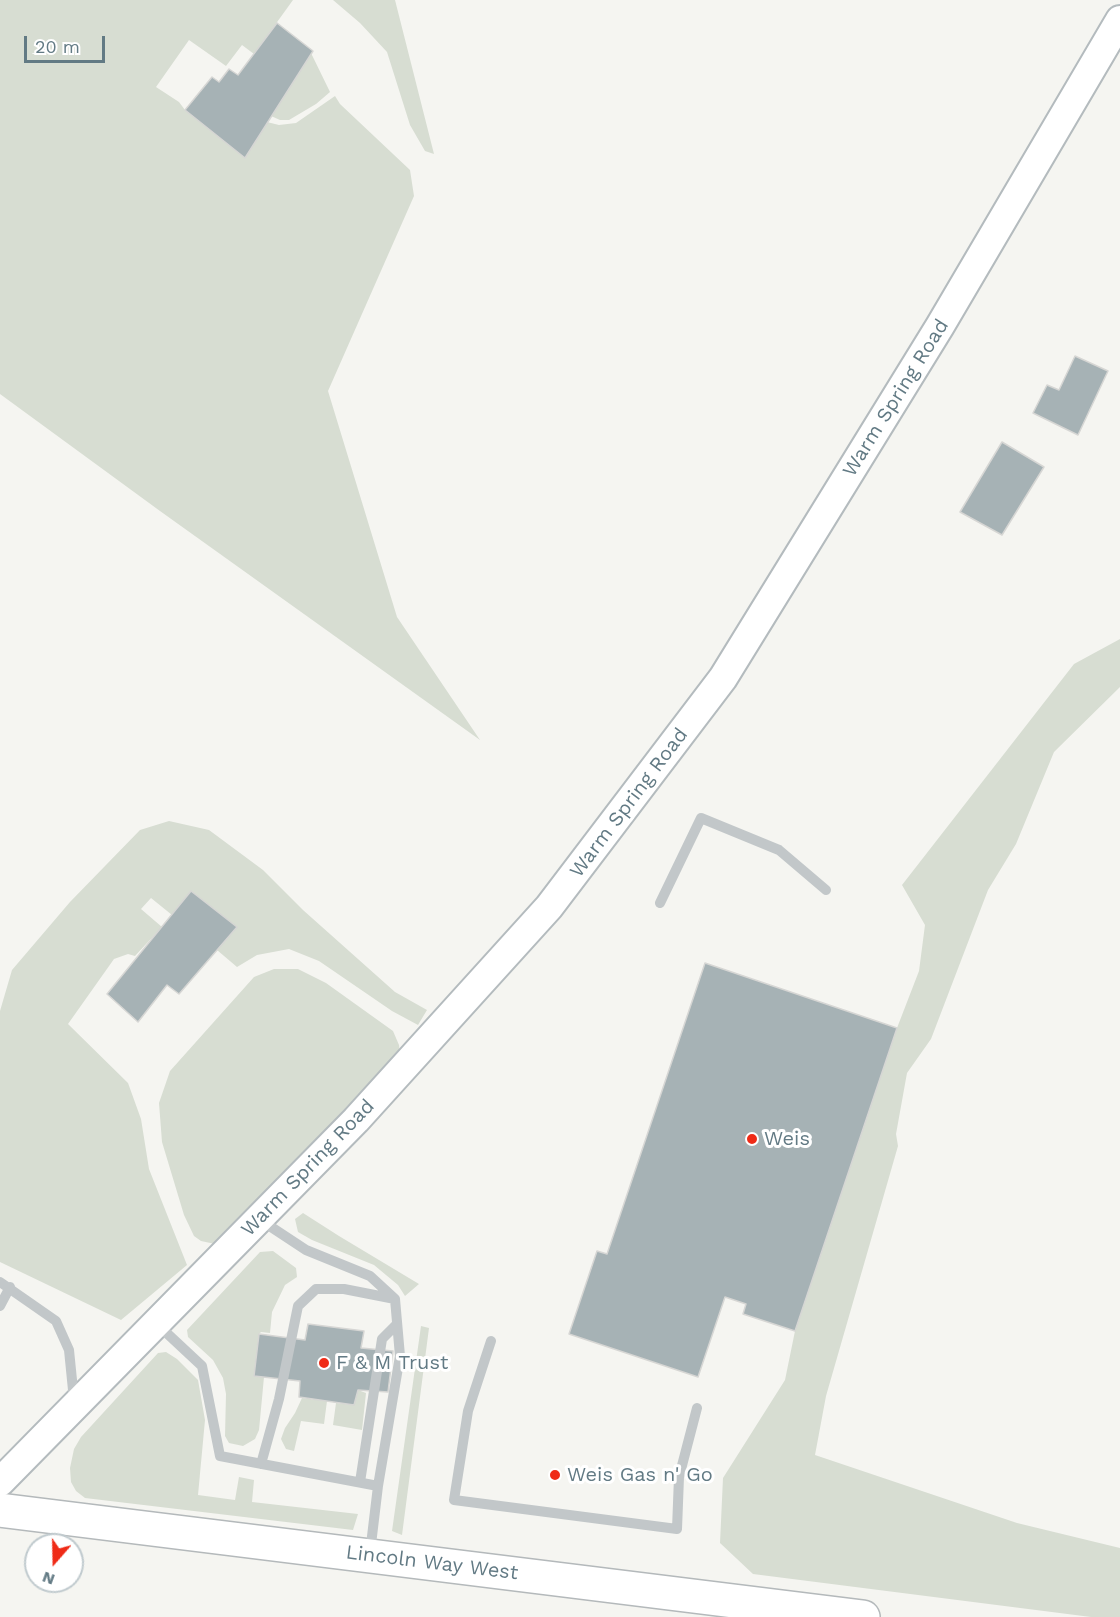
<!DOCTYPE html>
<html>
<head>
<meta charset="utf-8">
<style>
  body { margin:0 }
  #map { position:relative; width:1120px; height:1617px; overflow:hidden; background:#f5f5f1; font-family:"Work Sans",sans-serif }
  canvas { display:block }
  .north { position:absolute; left:24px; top:1533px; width:60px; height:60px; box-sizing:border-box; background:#fff; border:2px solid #c0cace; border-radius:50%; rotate:200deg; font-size:16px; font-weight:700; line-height:24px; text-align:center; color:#627a84 }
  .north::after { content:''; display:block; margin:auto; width:21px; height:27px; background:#ef2b17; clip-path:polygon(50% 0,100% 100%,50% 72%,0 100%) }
  .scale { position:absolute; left:24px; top:36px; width:81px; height:27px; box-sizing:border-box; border:3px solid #627a84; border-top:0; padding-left:8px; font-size:18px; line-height:21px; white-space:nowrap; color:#627a84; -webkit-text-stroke:4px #fff; paint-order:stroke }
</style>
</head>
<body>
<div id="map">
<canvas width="1120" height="1617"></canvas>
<div class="north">N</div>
<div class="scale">20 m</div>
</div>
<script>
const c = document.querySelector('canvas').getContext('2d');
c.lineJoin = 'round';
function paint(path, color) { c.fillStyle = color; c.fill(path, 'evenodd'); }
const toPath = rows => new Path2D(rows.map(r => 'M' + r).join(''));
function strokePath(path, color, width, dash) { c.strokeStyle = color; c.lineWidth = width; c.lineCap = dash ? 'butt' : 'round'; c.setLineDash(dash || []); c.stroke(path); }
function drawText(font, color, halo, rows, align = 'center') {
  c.font = font + ' "Work Sans",sans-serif'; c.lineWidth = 6; c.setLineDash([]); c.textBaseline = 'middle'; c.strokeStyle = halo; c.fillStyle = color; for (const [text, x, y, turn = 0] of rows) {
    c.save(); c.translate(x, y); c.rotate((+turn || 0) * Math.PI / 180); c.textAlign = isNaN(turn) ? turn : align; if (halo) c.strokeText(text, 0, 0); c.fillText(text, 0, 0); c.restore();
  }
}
paint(toPath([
  [0,0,293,0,254,54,242,45,226,66,189,40,156,87,179,102,185,110,245,158,267,122,279,125,296,123,335,96,340,104,410,170,414,196,328,391,397,617,480,740,160,511,0,394],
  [333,0,395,0,434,154,425,151,410,125,387,52,360,23],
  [311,53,330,92,316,104,289,120,280,120,271,116],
  [1120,639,1120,687,1054,752,1016,844,988,890,931,1039,907,1073,896,1134,898,1146,826,1396,815,1455,1017,1523,1120,1548,1120,1617,1091,1617,753,1574,720,1543,723,1478,785,1380,795,1331,897,1028,919,971,925,925,902,885,1074,664],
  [169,821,209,830,263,870,303,910,395,992,427,1010,418,1025,392,1011,319,961,289,949,257,955,237,967,217,950,236,928,172,915,151,898,141,909,162,927,135,956,128,954,114,959,68,1024,128,1083,141,1119,149,1169,187,1265,121,1320,0,1262,0,1011,12,970,70,902,140,830],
  [274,969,298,969,326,983,393,1031,399,1045,400,1054,215,1244,201,1241,194,1236,184,1215,162,1142,159,1103,170,1071,254,977],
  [303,1213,339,1236,419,1284,405,1296,398,1285,374,1265,312,1240,298,1232,295,1219],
  [273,1251,296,1268,297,1277,285,1285,272,1312,270,1333,261,1332,259,1334,264,1377,259,1430,255,1439,243,1446,229,1443,225,1436,226,1394,223,1378,213,1360,188,1337,187,1330,260,1252],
  [421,1326,429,1328,402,1535,392,1531],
  [166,1352,177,1359,198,1380,205,1420,198,1495,235,1500,239,1477,254,1480,252,1502,358,1514,353,1530,85,1498,76,1491,71,1482,70,1468,74,1449,81,1437,158,1353],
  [358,1390,366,1393,362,1430,333,1425,336,1403,354,1405],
  [302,1398,327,1401,324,1424,301,1421,294,1451,286,1449,281,1439,285,1428,295,1413]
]), '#d7ddd2');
const building = toPath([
  [277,23,313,51,245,158,185,110,212,77,219,82,229,69,238,75,277,23],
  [1075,356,1108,371,1078,435,1033,413,1047,385,1059,390,1075,356],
  [1002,442,1044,467,1002,535,960,512,1002,442],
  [191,891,237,927,179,994,167,985,138,1022,107,994,191,891],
  [705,963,897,1028,795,1331,743,1314,746,1304,725,1297,698,1377,569,1334,597,1251,607,1254,705,963],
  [308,1324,364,1331,361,1348,393,1351,388,1392,358,1390,354,1405,299,1397,300,1381,254,1376,259,1334,305,1340,308,1324]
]);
paint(building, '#a6b2b5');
strokePath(building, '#d6d6d4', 1.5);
const secondary = toPath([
  [0,1482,356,1120,549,907,723,678,940,326,1120,20]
]);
const highway = toPath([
  [0,1510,863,1617]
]);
strokePath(secondary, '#b4bbbe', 32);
strokePath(highway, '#b4b9bb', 36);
strokePath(toPath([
  [660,903,701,818,779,850,826,890],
  [259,1219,306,1250,370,1276,395,1299,400,1356,378,1486,370,1553],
  [0,1282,56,1321,69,1350,74,1400],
  [0,1306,10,1287],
  [157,1324,202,1366,220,1456,378,1486],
  [491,1341,468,1411,454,1500,677,1529,679,1477,697,1408],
  [261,1464,279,1399,298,1306,316,1289,344,1289,395,1299],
  [360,1482,382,1339,397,1324]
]), '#c2c7c9', 10);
strokePath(secondary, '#fff', 28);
strokePath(highway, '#fff', 33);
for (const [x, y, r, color] of [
  [752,1139,6,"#ef2b17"],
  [324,1363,6,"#ef2b17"],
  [555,1475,6,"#ef2b17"]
]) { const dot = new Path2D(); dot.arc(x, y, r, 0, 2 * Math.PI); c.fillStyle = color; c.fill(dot); strokePath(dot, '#fff', 2); }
drawText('20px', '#627a84', '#fff', [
  ["Warm Spring Road",896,398,-58],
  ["Warm Spring Road",629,803,-53],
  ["Warm Spring Road",308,1168,-46],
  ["Lincoln Way West",432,1563,7]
]);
drawText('20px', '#627a84', '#fff', [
  ["Weis",764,1139],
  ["F & M Trust",336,1363],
  ["Weis Gas n' Go",567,1475]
], 'left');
</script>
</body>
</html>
